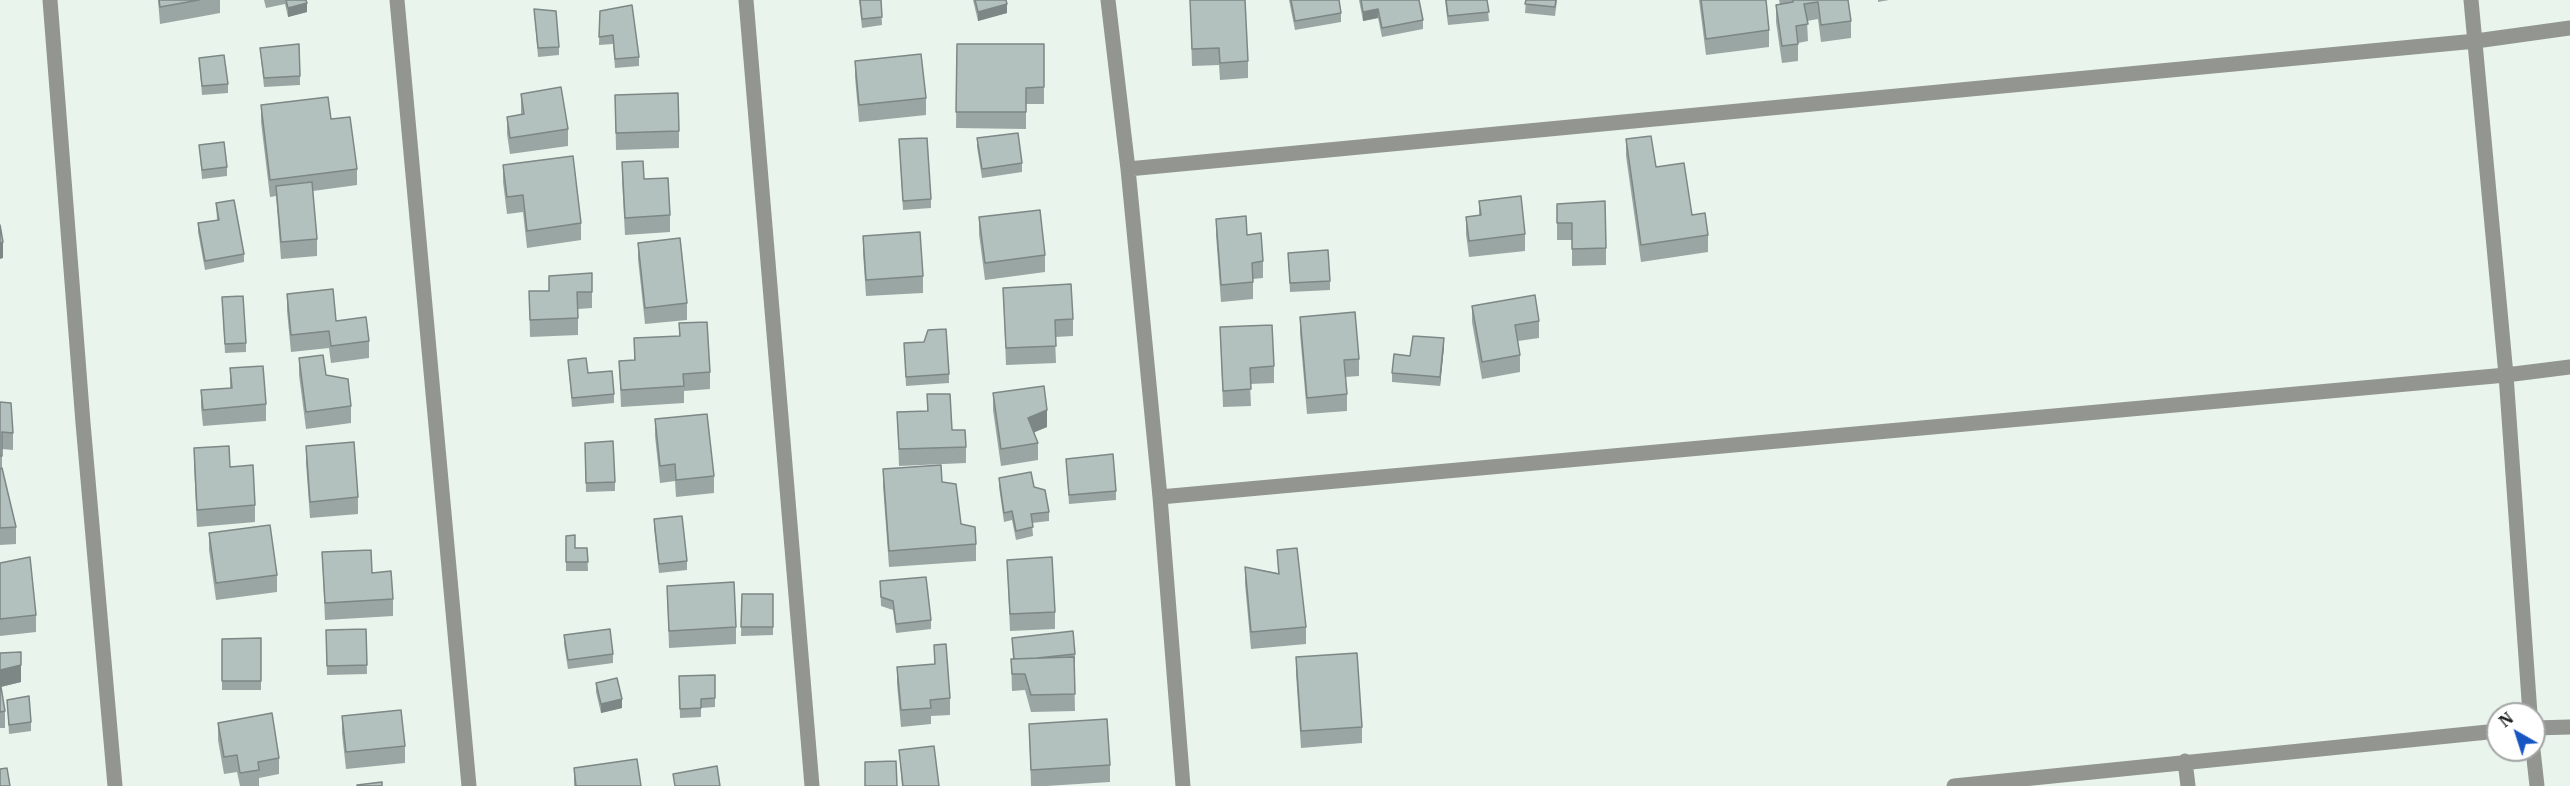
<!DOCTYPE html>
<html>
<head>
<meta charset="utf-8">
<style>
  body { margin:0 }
  #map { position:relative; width:2570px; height:786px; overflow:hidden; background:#e8f4ec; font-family:"IBM Plex Serif",serif }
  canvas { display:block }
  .north { position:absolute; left:2486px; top:702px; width:60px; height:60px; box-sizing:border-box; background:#fff; border:2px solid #a3a5a4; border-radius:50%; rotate:321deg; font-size:16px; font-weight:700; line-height:24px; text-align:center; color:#1a1e1c }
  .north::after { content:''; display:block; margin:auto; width:21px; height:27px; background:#1756c2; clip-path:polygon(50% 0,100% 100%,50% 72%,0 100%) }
</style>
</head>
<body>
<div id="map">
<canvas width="2570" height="786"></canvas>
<div class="north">N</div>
</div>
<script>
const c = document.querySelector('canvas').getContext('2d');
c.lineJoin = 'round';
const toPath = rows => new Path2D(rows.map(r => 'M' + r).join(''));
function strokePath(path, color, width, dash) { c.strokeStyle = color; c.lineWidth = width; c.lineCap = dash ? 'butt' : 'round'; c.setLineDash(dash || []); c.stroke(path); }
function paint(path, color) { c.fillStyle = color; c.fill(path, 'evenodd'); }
strokePath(toPath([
  [50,0,83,423,115,786],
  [397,0,469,786],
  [746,0,812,786],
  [1108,0,1128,169,1160,497,1183,786],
  [2471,0,2506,375,2530,714],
  [1128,169,2476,41,2570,28],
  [1160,497,2506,375,2570,367],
  [2534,728,2570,727],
  [2533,750,2537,786],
  [2185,761,2188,786],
  [1954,786,2498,731]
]), '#929590', 15);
paint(toPath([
  [158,0,220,0,220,13,160,24],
  [264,0,306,0,307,12,288,17,285,4,266,8],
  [859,0,881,0,882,25,862,28],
  [973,0,1006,0,1007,13,978,21],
  [1190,0,1248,61,1248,78,1220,80,1219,65,1192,66],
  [1289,0,1339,0,1341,13,1341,22,1295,30],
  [1359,0,1400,0,1423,20,1423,29,1382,37,1378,18,1363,21],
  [1445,0,1487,0,1489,21,1448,25],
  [1526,0,1557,0,1555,16,1525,13],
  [1699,0,1766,0,1769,30,1769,47,1706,55],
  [1779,0,1848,0,1851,21,1851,38,1821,42,1818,19,1807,21,1808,41,1798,43,1798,61,1782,63,1776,22,1776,5,1780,4],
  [1878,0,1889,0,1878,2],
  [534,9,559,47,559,55,538,57],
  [600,11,639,57,639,66,615,68,613,44,599,45],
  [957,44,1044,44,1044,104,1026,104,1026,129,956,128],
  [260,48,300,76,300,85,264,87],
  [199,58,228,84,228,93,202,95],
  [855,61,926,98,926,115,859,122,855,77],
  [521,94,568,129,568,146,510,154,507,134,507,117,521,115],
  [615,95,679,131,679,148,616,150],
  [261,105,331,119,357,169,357,185,313,191,317,239,317,256,281,259,276,196,270,197,261,122],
  [977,138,1022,163,1022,172,982,178,977,147],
  [899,139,931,199,931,208,903,210],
  [1626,139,1656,167,1708,235,1708,252,1641,262,1626,156],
  [199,145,227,167,227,176,202,179],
  [622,162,644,179,670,215,670,232,625,235,622,179],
  [503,165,581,223,581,240,527,248,523,212,507,214,503,182],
  [1479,201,1525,234,1525,251,1469,257,1466,234,1466,217,1479,215],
  [216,203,244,254,244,262,205,270,198,232,198,223,217,220],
  [1557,204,1606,248,1606,265,1572,266,1572,240,1557,240],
  [979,217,1045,255,1045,272,985,280,979,234],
  [1216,219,1247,235,1263,261,1263,278,1253,279,1253,299,1221,302,1216,235],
  [863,236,923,276,923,293,866,296,863,253],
  [638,243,687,303,687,320,645,324,638,259],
  [1288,253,1330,281,1330,290,1290,292],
  [592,273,592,308,578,309,578,335,530,337,529,291,549,291,549,276],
  [1003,288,1073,319,1073,336,1055,337,1056,363,1006,365],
  [287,294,336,321,369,341,369,358,331,363,329,348,291,352,287,311],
  [222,297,246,343,246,352,225,353],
  [1472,306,1539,321,1539,338,1518,341,1520,355,1520,372,1482,379,1472,322],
  [1300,317,1359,359,1359,376,1345,377,1347,394,1347,411,1307,414,1300,334],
  [679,323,710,372,710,389,684,391,684,403,621,407,619,361,634,360,634,338,679,336],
  [1220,327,1274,366,1274,383,1250,384,1251,406,1223,407],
  [904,343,949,374,949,383,906,386],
  [1444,347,1440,386,1392,382,1392,373,1410,356],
  [299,358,326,375,351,406,351,423,306,429,299,375],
  [568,360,588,373,614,394,614,403,572,407],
  [230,368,266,404,266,421,203,426,201,407,201,390,230,388],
  [993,393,1047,427,1034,432,1038,443,1038,460,1001,466,993,410],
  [927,394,952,430,966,447,966,463,899,466,897,412,927,411],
  [0,402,13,433,13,450,2,449,2,471,16,527,16,544,0,545],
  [655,419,714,476,714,493,676,497,675,481,660,483,655,436],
  [306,446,358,497,358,514,310,518,306,463],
  [194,448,230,467,255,505,255,522,197,527,194,465],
  [585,452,615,482,615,491,586,492],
  [1066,459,1116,491,1116,500,1069,504],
  [883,469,942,482,961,524,976,544,976,561,889,567,883,486],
  [999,478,1034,487,1049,512,1049,521,1032,523,1033,536,1016,540,1012,520,1004,522,999,487],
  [654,519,687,561,687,570,659,573,654,528],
  [209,533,277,575,277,592,216,600,209,550],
  [566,536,575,548,587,548,588,571,566,571],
  [1277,550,1306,627,1306,644,1251,649,1245,584,1245,567,1278,573],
  [322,552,372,573,393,599,393,616,325,620],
  [1007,560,1055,612,1055,629,1010,631],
  [0,563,36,615,36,632,0,636],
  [880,581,931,620,931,629,896,633,893,610,881,606],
  [667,586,736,627,736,644,669,648],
  [742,594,773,594,773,635,741,636],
  [366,629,367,674,327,675,326,630],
  [564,635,613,654,613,663,568,669,564,644],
  [261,638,261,690,222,690,222,639],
  [1012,638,1075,654,1075,663,1074,663,1075,711,1031,712,1025,690,1012,691,1011,659,1013,659],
  [934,645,950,698,950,715,931,716,931,724,901,727,897,684,897,667,934,664],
  [0,653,21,682,1,687,5,711,5,728,0,728],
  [1296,657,1362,727,1362,743,1301,748,1296,674],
  [715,675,715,707,701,708,701,717,680,718,679,676],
  [596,683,622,708,601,713,596,692],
  [7,700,31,722,31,731,9,734],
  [342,716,405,746,405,763,346,769,342,733],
  [218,723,279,758,279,774,259,778,259,786,240,786,237,772,224,774,218,740],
  [1029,724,1110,765,1110,782,1046,786,1031,786],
  [899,750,939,786,902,786],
  [574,768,641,786,574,786]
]), '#9aa6a3');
paint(toPath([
  [307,3,307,12,288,17,288,8],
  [1007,4,1007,13,978,21,978,12],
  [1378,9,1378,18,1363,21,1363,12],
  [3,242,3,258,0,259,0,243],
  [1444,338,1444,347,1440,386,1440,377],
  [1047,410,1047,427,1028,435,1028,418],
  [21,665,21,682,0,687,0,670],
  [622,699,622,708,601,713,601,704]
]), '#7d8785');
const building = toPath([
  [159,0,199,0,160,7,159,0],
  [286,0,306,0,307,3,288,8,286,0],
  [860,0,881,0,882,17,862,19,860,0],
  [975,0,1006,0,1007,4,978,12,975,0],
  [1190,0,1245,0,1248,61,1220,63,1219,48,1192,49,1190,0],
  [1291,0,1339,0,1341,13,1295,21,1291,0],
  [1361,0,1419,0,1423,20,1382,28,1378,9,1363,12,1361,0],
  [1446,0,1487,0,1489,12,1448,16,1446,0],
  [1526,0,1556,0,1555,7,1525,4,1526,0],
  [1701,0,1766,0,1769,30,1706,39,1701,0],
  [1793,0,1848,0,1851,21,1821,25,1818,2,1804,4,1808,24,1796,26,1798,44,1782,46,1776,5,1793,2,1793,0],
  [632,5,639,57,615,59,613,35,599,37,600,11,632,5],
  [534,9,556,11,559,47,538,48,534,9],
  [299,44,300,76,264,78,260,48,299,44],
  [957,44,1044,44,1044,87,1026,88,1026,112,956,112,957,44],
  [921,54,926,98,859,105,855,61,921,54],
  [224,55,228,84,202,86,199,58,224,55],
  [561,87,568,129,510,138,507,117,524,114,521,94,561,87],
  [678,93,679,131,616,133,615,95,678,93],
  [328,97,331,119,350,117,357,169,270,180,261,105,328,97],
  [1018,133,1022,163,982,169,977,138,1018,133],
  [1651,136,1656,167,1684,163,1692,215,1705,213,1708,235,1641,245,1626,139,1651,136],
  [927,138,931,199,903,201,899,139,927,138],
  [224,142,227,167,202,170,199,145,224,142],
  [573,156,581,223,527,231,523,195,507,197,503,165,573,156],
  [643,161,644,179,668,178,670,215,625,218,622,162,643,161],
  [312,182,317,239,281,242,276,186,312,182],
  [1521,196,1525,234,1469,241,1466,217,1481,215,1479,201,1521,196],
  [234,200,244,254,205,261,198,223,219,220,216,203,234,200],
  [1605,201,1606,248,1572,249,1572,223,1557,223,1557,204,1605,201],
  [1040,210,1045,255,985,263,979,217,1040,210],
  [1246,216,1247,235,1261,233,1263,261,1252,263,1253,282,1221,285,1216,219,1246,216],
  [0,225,3,242,0,243,0,225],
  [920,232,923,276,866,280,863,236,920,232],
  [680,238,687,303,645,308,638,243,680,238],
  [1328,250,1330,281,1290,283,1288,253,1328,250],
  [592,273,592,292,577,292,578,318,530,320,529,291,549,291,549,276,592,273],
  [1071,284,1073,319,1055,320,1056,346,1006,348,1003,288,1071,284],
  [333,289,336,321,366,317,369,341,331,346,329,331,291,335,287,294,333,289],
  [1535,295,1539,321,1515,325,1520,355,1482,362,1472,306,1535,295],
  [243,296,246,343,225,344,222,297,243,296],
  [1355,312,1359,359,1344,360,1347,394,1307,398,1300,317,1355,312],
  [707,322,710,372,683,374,684,386,621,390,619,361,635,360,634,338,680,336,679,323,707,322],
  [1272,325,1274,366,1250,368,1251,389,1223,391,1220,327,1272,325],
  [946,329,949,374,906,377,904,343,924,342,928,330,946,329],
  [1413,336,1444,338,1440,377,1392,373,1394,354,1410,356,1413,336],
  [323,355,326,375,348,379,351,406,306,412,299,358,323,355],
  [586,358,588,373,612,371,614,394,572,398,568,360,586,358],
  [263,366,266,404,203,410,201,390,232,388,230,368,263,366],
  [1044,386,1047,410,1028,418,1038,443,1001,449,993,393,1044,386],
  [927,394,950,394,952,430,965,430,966,447,899,449,897,412,928,411,927,394],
  [0,402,11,403,13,433,2,432,2,456,0,456,0,402],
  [707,414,714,476,676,480,675,464,660,466,655,419,707,414],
  [613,441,615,482,586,483,585,443,613,441],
  [354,442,358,497,310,502,306,446,354,442],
  [229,446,230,467,253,465,255,505,197,510,194,448,229,446],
  [1113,454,1116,491,1069,495,1066,459,1113,454],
  [941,465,942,482,956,484,961,524,975,527,976,544,889,551,883,469,941,465],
  [2,468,16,527,0,528,0,469,2,468],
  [1031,472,1034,487,1045,490,1049,512,1031,514,1033,527,1016,531,1012,511,1004,513,999,478,1031,472],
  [682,516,687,561,659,564,654,519,682,516],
  [270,525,277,575,216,583,209,533,270,525],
  [575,535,575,548,587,548,588,562,566,562,566,536,575,535],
  [1297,548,1306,627,1251,632,1245,567,1279,574,1277,550,1297,548],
  [371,550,372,573,391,571,393,599,325,603,322,552,371,550],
  [30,557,36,615,0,619,0,563,30,557],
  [1052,557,1055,612,1010,614,1007,560,1052,557],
  [926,577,931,620,896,624,893,601,881,597,880,581,926,577],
  [734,582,736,627,669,631,667,586,734,582],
  [742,594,773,594,773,627,741,627,742,594],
  [366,629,367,665,327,666,326,630,366,629],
  [610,629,613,654,568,660,564,635,610,629],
  [1073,631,1075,654,1037,658,1014,659,1012,638,1073,631],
  [261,638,261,681,222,681,222,639,261,638],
  [946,644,950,698,930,700,931,708,901,710,897,667,935,664,934,645,946,644],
  [21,652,21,665,0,670,0,653,21,652],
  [1357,653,1362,727,1301,731,1296,657,1357,653],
  [1074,657,1075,694,1031,695,1025,674,1012,674,1011,659,1074,657],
  [715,675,715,698,701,699,701,708,680,709,679,676,715,675],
  [617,678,622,699,601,704,596,683,617,678],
  [0,681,5,711,0,712,0,681],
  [29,696,31,722,9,725,7,700,29,696],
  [401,710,405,746,346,752,342,716,401,710],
  [272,713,279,758,258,762,259,770,240,773,237,755,224,757,218,723,272,713],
  [1107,719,1110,765,1031,770,1029,724,1107,719],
  [934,746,939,786,903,786,899,750,934,746],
  [637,759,641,786,576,786,574,768,637,759],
  [896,761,897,786,865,786,865,762,896,761],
  [717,766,720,786,675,786,673,774,717,766],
  [7,768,10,786,0,786,0,769,7,768],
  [382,782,382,786,357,786,357,785,382,782]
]);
paint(building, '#b3c1be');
strokePath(building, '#7d8785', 1.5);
</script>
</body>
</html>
